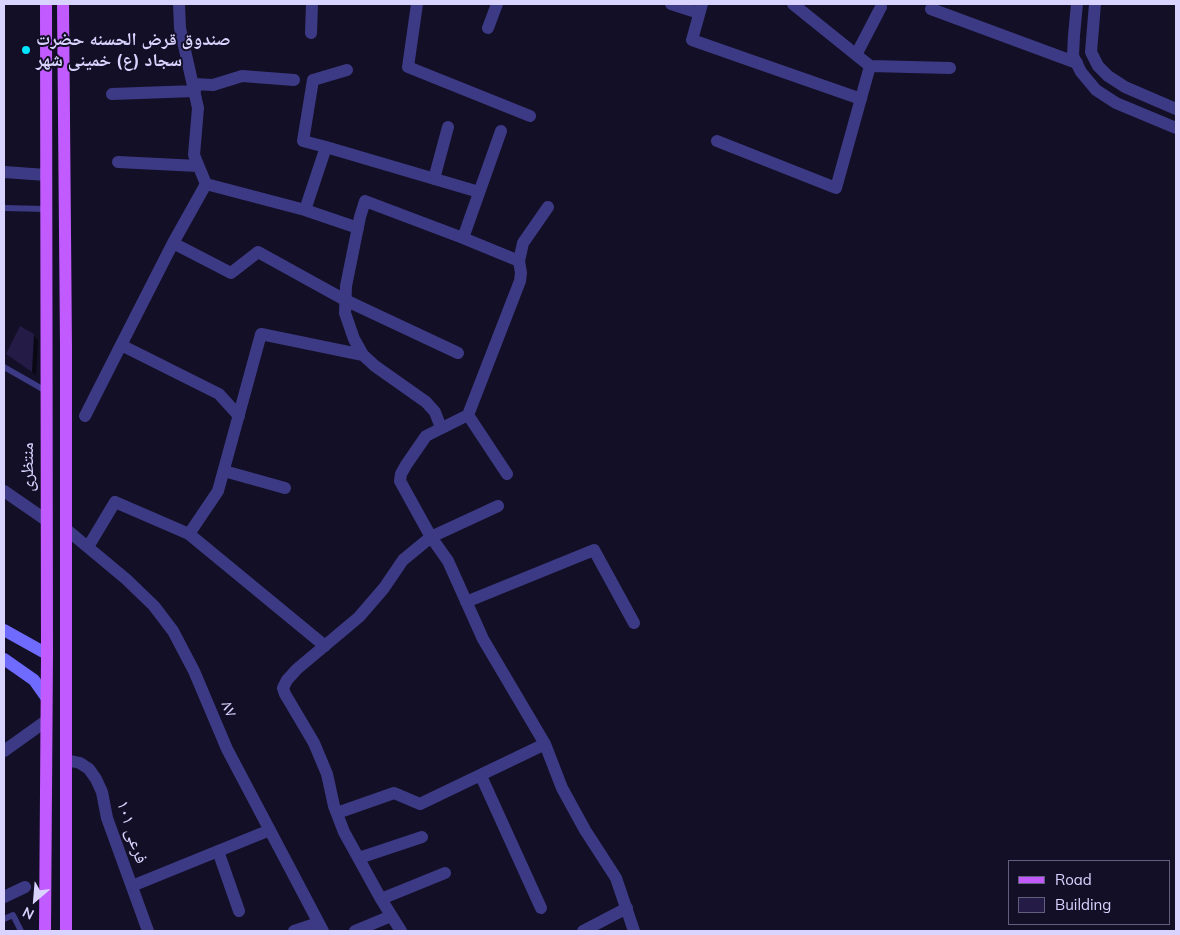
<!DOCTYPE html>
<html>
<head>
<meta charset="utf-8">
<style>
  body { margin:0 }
  #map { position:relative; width:1180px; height:935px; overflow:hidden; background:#130f26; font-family:Mulish,sans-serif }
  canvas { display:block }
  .frame { position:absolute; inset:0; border:5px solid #d9d4ff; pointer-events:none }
  .legend { position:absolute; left:1008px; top:860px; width:162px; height:65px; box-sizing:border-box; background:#130f26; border:1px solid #625e7d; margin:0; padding:6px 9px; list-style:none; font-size:15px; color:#d9d4ff }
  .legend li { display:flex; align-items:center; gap:10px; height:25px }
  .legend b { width:25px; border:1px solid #625e7d }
  .north { position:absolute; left:10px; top:875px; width:50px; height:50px; -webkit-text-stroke:4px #130f26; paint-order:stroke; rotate:207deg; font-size:14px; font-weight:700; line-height:20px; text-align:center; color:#d9d4ff }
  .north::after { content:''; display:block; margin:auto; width:18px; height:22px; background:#d9d4ff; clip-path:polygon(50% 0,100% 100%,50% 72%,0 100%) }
</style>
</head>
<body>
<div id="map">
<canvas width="1180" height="935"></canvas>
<div class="frame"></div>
<ul class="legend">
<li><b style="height:6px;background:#c25bff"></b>Road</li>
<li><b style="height:14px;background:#241b47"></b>Building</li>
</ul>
<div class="north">N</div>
</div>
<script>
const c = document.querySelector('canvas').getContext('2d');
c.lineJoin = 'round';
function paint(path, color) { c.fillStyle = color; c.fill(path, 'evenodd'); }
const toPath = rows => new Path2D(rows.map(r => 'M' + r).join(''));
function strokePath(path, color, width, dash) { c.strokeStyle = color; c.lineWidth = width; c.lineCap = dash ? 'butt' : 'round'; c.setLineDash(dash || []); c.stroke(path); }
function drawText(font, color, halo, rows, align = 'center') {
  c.font = font + ' Mulish,"Noto Naskh Arabic",sans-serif'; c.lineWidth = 4; c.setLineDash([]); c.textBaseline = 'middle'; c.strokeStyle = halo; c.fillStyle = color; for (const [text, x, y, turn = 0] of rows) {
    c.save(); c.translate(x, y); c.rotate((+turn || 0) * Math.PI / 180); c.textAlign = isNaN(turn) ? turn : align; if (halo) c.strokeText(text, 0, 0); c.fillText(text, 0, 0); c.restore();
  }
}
paint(toPath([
  [33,335,38,340,36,375,7,354]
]), '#0007');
paint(toPath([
  [20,326,34,334,32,372,6,354]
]), '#241b47');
strokePath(toPath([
  [4,208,46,209],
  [4,367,46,391],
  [4,919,13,915,21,931]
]), '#3d3a85', 6);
strokePath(toPath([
  [179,4,180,28,198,108,194,155,206,184],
  [417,4,408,67,530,116],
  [671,4,699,13],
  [702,4,692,40,861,99],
  [931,9,1077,63],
  [488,28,497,4],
  [311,33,312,4],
  [856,55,881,7],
  [870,66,950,68],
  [194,84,213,85,242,76,294,80],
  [112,94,195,91],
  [501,131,463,238,519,261],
  [717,141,836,188,870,66,793,4],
  [326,147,303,141,313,80,347,70],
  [118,162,198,166],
  [4,172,46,175],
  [434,179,448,127],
  [206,184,305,210],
  [548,207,523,243,519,261,521,273,520,281,468,415,426,436,406,465,401,474,400,481,431,537,448,561,483,639,545,744,562,788,585,830,616,878,634,931],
  [358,228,305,210,326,147,479,192],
  [173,243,231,273,258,252,345,300,458,353],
  [121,345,173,243,206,184],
  [468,415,507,474],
  [85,416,121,345,219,394,239,416],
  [441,428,435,412,426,402,375,366,363,355,354,339,345,313,346,286,360,217,365,201,463,238],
  [224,471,285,488],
  [4,491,46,520],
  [66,529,126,579,154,606,173,631,194,671,227,749,323,931],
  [88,547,115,502,189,534],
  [466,602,594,550,634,623],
  [325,646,189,534,218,491,261,334,363,355],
  [4,751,46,721],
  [66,760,80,763,89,769,96,779,102,792,107,818,148,931],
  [481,776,541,908],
  [337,813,394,793,420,804,545,744],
  [218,851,239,911],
  [359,858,422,837],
  [132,886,270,830],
  [4,897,25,887],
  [381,899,445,873],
  [294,931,318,923],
  [355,931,391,916],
  [401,931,381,899,344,832,334,806,327,774,314,743,285,694,283,688,287,680,297,669,359,617,384,588,403,560,431,537,498,506],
  [583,931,627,908]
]), '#3d3a85', 12);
strokePath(toPath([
  [1077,4,1074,35,1073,56,1081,72,1096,90,1116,103,1176,128],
  [1095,4,1091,52,1098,66,1108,76,1125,87,1176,109]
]), '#3d3a85', 12);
strokePath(toPath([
  [4,630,47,654],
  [4,659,34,680,46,697]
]), '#6f6bff', 12);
strokePath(toPath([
  [63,4,66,346,66,931],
  [45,931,47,654,46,4]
]), '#c25bff', 12);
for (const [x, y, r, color] of [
  [26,50,5,"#00e5ff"]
]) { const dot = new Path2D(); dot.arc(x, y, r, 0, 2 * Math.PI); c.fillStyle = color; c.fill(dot); strokePath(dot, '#130f26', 2); }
drawText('bold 18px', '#d9d4ff', '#130f26', [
  ["صندوق قرض الحسنه حضرت",36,40],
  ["سجاد (ع) خمینی شهر",36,61]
], 'left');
drawText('18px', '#d9d4ff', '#130f26', [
  ["منتظری",28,467,-90],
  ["۸۷",229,709,67],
  ["فرعی ۱۰۱",132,832,72]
]);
</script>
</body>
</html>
